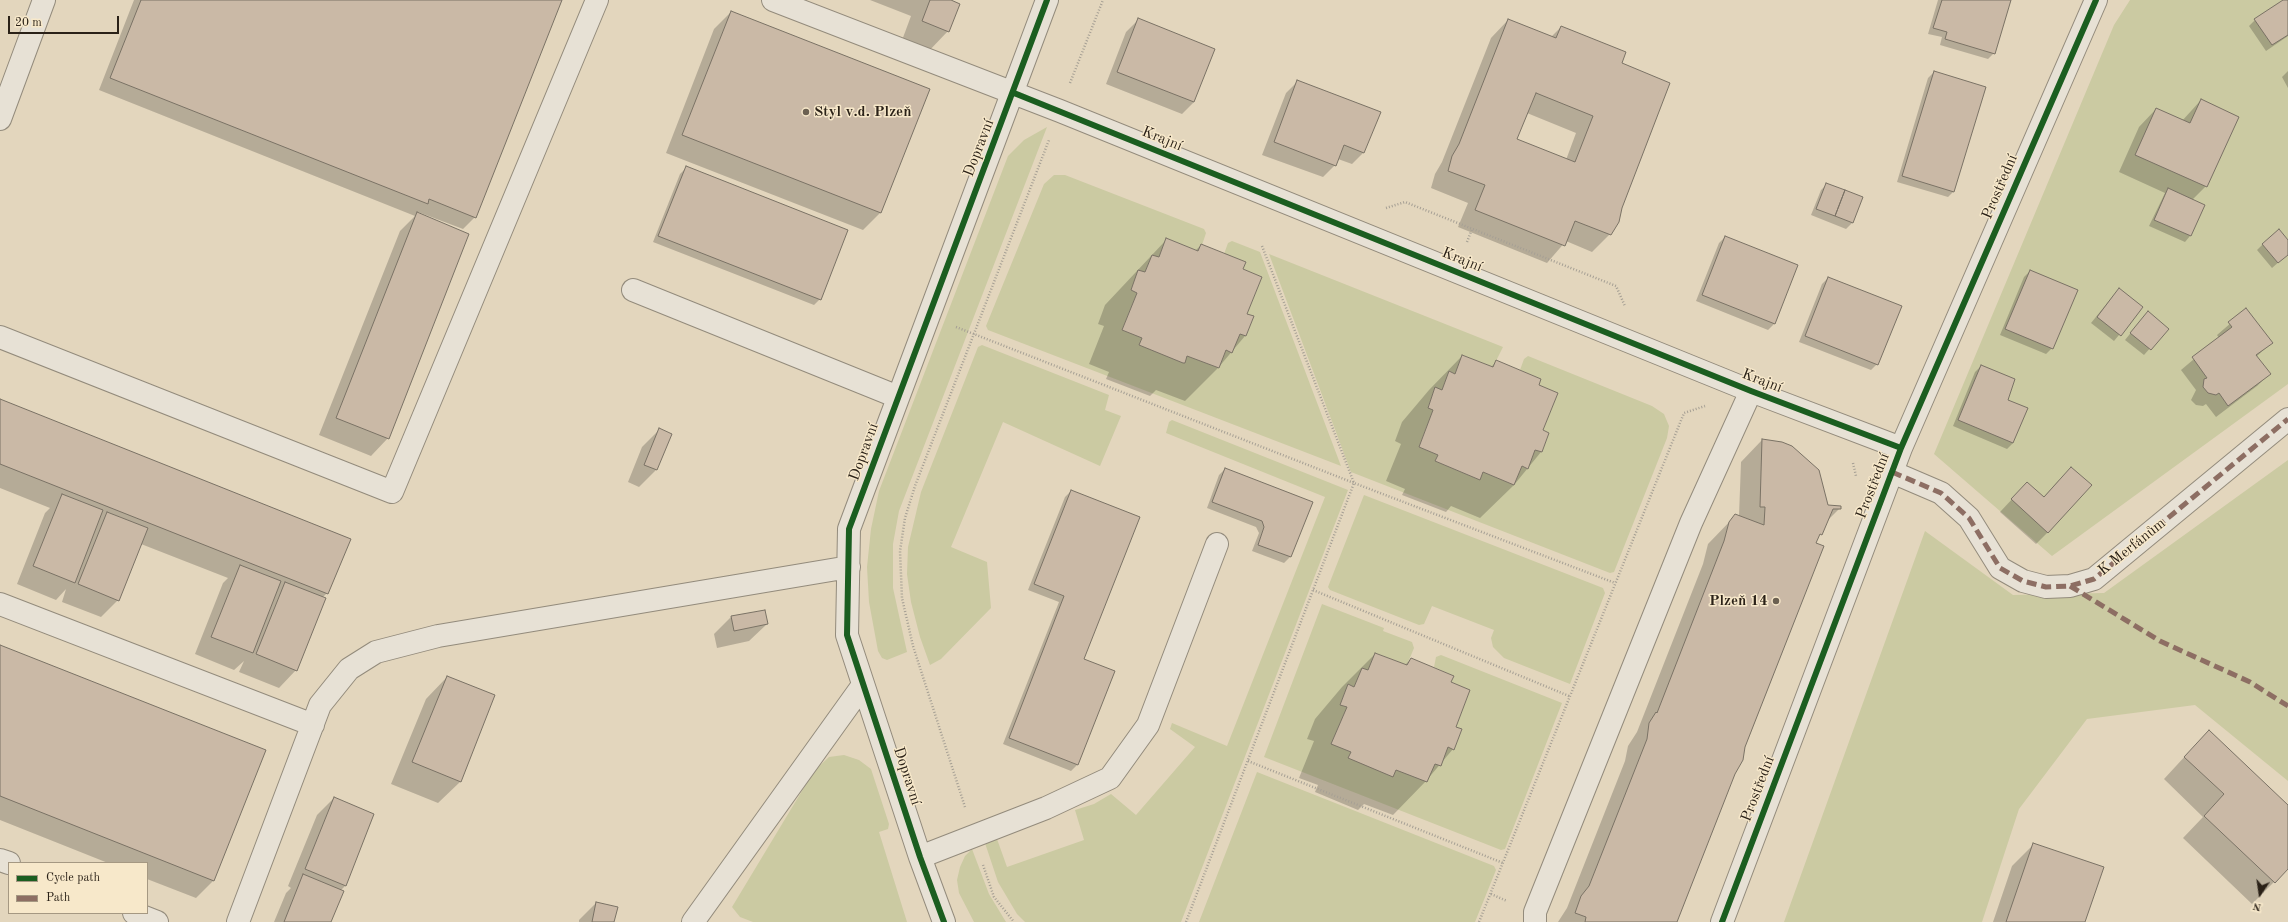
<!DOCTYPE html>
<html>
<head>
<meta charset="utf-8">
<style>
  body { margin:0 }
  #map { position:relative; width:2288px; height:922px; overflow:hidden; background:#e3d6bd; font-family:"Old Standard TT",serif }
  canvas { display:block }
  .legend { position:absolute; left:8px; top:862px; width:140px; height:52px; box-sizing:border-box; background:#f7e8ca; border:1px solid #a59882; margin:0; padding:5px 7px; list-style:none; font-size:12px; color:#2a2117 }
  .legend li { display:flex; align-items:center; gap:8px; height:20px }
  .legend b { width:20px; border:1px solid #a59882 }
  .north { position:absolute; left:2240px; top:874px; width:40px; height:40px; -webkit-text-stroke:3px #f7e8ca; paint-order:stroke; rotate:193deg; font-size:11px; font-weight:700; line-height:16px; text-align:center; color:#2a2117 }
  .north::after { content:''; display:block; margin:auto; width:14px; height:18px; background:#2a2117; clip-path:polygon(50% 0,100% 100%,50% 72%,0 100%) }
  .scale { position:absolute; left:8px; top:16px; width:111px; height:18px; box-sizing:border-box; border:2px solid #2a2117; border-top:0; padding-left:5px; font-size:12px; line-height:14px; white-space:nowrap; color:#2a2117; -webkit-text-stroke:3px #f7e8ca; paint-order:stroke }
</style>
</head>
<body>
<div id="map">
<canvas width="2288" height="922"></canvas>
<ul class="legend">
<li><b style="height:5px;background:#1b5e20"></b>Cycle path</li>
<li><b style="height:5px;background:#8d6e63"></b>Path</li>
</ul>
<div class="north">N</div>
<div class="scale">20 m</div>
</div>
<script>
const c = document.querySelector('canvas').getContext('2d');
c.lineJoin = 'round';
function paint(path, color) { c.fillStyle = color; c.fill(path, 'evenodd'); }
const toPath = rows => new Path2D(rows.map(r => 'M' + r).join(''));
function strokePath(path, color, width, dash) { c.strokeStyle = color; c.lineWidth = width; c.lineCap = dash ? 'butt' : 'round'; c.setLineDash(dash || []); c.stroke(path); }
function drawText(font, color, halo, rows, align = 'center') {
  c.font = font + ' "Old Standard TT",serif'; c.lineWidth = 3; c.setLineDash([]); c.textBaseline = 'middle'; c.strokeStyle = halo; c.fillStyle = color; for (const [text, x, y, turn = 0] of rows) {
    c.save(); c.translate(x, y); c.rotate((+turn || 0) * Math.PI / 180); c.textAlign = isNaN(turn) ? turn : align; if (halo) c.strokeText(text, 0, 0); c.fillText(text, 0, 0); c.restore();
  }
}
paint(toPath([
  [2130,0,2288,0,2288,384,2052,556,1934,454,2114,25],
  [1047,127,899,511,893,544,893,588,907,652,887,660,882,658,878,651,869,602,867,567,871,529,879,491,1008,156,1024,140],
  [1054,175,1065,175,1204,229,1206,233,1202,245,1200,245,1198,251,1166,238,1159,257,1152,255,1145,272,1138,271,1131,290,1137,293,1122,330,1142,338,1139,345,1185,363,1187,356,1219,368,1226,350,1232,352,1240,334,1246,336,1254,316,1247,314,1262,277,1243,269,1246,262,1224,254,1228,243,1232,241,1260,252,1341,466,988,330,986,326,1044,184],
  [1269,254,1503,347,1493,367,1462,355,1455,374,1449,371,1442,390,1435,388,1428,407,1433,410,1419,447,1438,455,1435,461,1480,480,1483,472,1514,485,1522,466,1528,469,1535,450,1542,452,1549,433,1543,430,1558,393,1539,385,1541,379,1520,370,1524,359,1528,356,1652,406,1664,414,1669,426,1667,438,1614,572,1610,573,1351,472],
  [982,345,1109,395,1105,410,1121,416,1100,466,1003,422,951,547,987,562,991,608,941,659,930,665,920,637,911,602,907,574,908,547,921,492,978,347],
  [1172,420,1348,490,1181,922,1025,922,1017,914,998,882,985,843,997,839,1007,867,1084,840,1075,810,1094,804,1111,794,1136,815,1195,747,1170,729,1172,723,1227,746,1325,497,1166,433,1169,422],
  [2288,460,2288,781,2195,705,2087,719,2019,809,1982,922,1784,922,1925,531,2013,595,2104,593],
  [1364,495,1603,588,1605,593,1570,684,1504,658,1493,647,1491,638,1494,630,1432,606,1424,624,1419,625,1330,590,1328,587],
  [1322,604,1384,628,1383,631,1412,642,1414,648,1407,665,1375,653,1368,670,1362,669,1354,687,1348,684,1340,705,1347,707,1332,744,1351,752,1348,758,1396,770,1435,764,1448,747,1454,749,1462,730,1456,727,1470,690,1451,682,1454,676,1434,667,1436,657,1441,655,1562,703,1505,849,1501,850,1264,757],
  [844,755,859,760,871,769,889,824,888,829,879,832,907,922,753,922,740,917,732,907,814,771,829,757],
  [1257,772,1494,866,1496,870,1475,922,1199,922],
  [972,849,989,894,1006,922,974,922,959,893,957,880,960,867,965,856]
]), '#cbcaa2');
paint(toPath([
  [134,0,561,0,475,217,463,229,418,212,417,213,388,438,371,456,319,435,400,231,415,216,99,90],
  [870,0,948,0,948,31,927,53,901,43,911,16],
  [1938,0,2010,0,1994,53,1988,59,1940,45,1942,37,1928,34],
  [2288,0,2288,36,2266,51,2249,26,2255,20],
  [731,12,929,90,880,213,863,230,666,153,714,29],
  [1138,20,1194,102,1182,114,1106,84,1126,32],
  [1508,20,1551,37,1561,27,1620,64,1610,234,1592,252,1566,241,1547,263,1458,227,1468,203,1431,188,1435,174,1442,162,1491,38],
  [1527,113,1576,133,1566,160,1516,140],
  [2288,71,2288,88,2282,77],
  [1934,72,1954,191,1948,197,1897,182,1928,78],
  [1298,81,1364,152,1352,164,1338,159,1335,165,1323,177,1262,155,1286,93],
  [2201,100,2206,186,2192,200,2190,236,2185,242,2149,226,2165,193,2119,172,2139,127,2156,109,2182,121],
  [686,168,820,299,814,305,653,242,680,174],
  [1827,184,1862,198,1852,223,1846,229,1811,215,1821,190],
  [1725,237,1797,265,1774,324,1768,330,1696,301,1719,243],
  [1167,239,1195,251,1201,245,1242,270,1246,314,1245,336,1218,368,1185,401,1156,390,1150,396,1106,379,1109,372,1089,364,1104,326,1098,324,1105,305],
  [2288,241,2288,254,2272,268,2257,250,2263,244],
  [2030,271,2052,348,2046,354,2000,335,2024,277],
  [1828,278,1877,364,1871,370,1799,342,1822,284],
  [2113,296,2142,307,2114,341,2091,323],
  [2246,310,2271,343,2256,357,2269,374,2257,386,2216,417,2206,404,2203,406,2196,405,2191,400,2196,390,2181,370,2219,338,2217,335],
  [2142,319,2167,329,2144,355,2125,340],
  [1462,356,1491,367,1496,362,1537,386,1542,431,1548,433,1541,452,1514,485,1480,518,1451,506,1446,512,1402,495,1405,489,1386,481,1401,444,1395,441,1402,422,1429,390],
  [1981,366,2006,400,2013,443,2007,449,1953,426,1975,372],
  [0,400,327,593,322,598,296,670,279,688,239,672,244,661,234,670,195,654,223,583,228,578,141,544,118,600,101,617,62,602,66,589,56,600,17,584,45,513,50,508,0,488],
  [659,430,671,434,656,470,639,487,628,482,642,447],
  [1762,440,1827,506,1840,508,1826,522,1817,538,1815,544,1823,547,1745,747,1742,760,1734,773,1676,922,1558,922,1567,908,1625,761,1628,746,1637,732,1703,564,1708,544,1736,515,1739,516,1741,462],
  [1225,469,1311,502,1290,557,1284,563,1252,551,1259,533,1256,527,1207,508,1219,475],
  [2059,480,2048,532,2036,544,2000,512,2015,496,2043,498],
  [1071,491,1083,659,1077,765,1071,771,1003,744,1059,602,1028,590,1065,497],
  [731,617,767,624,749,641,717,648,714,634],
  [0,646,265,751,213,881,196,898,147,879,147,863,108,863,0,820],
  [1375,654,1405,665,1411,659,1450,683,1454,727,1453,749,1426,781,1393,815,1364,804,1358,810,1315,792,1318,785,1299,778,1314,741,1307,739,1315,719,1342,687],
  [447,677,494,696,460,782,438,803,391,784,426,699],
  [2188,753,2288,806,2288,868,2252,904,2183,838,2203,817,2164,779],
  [334,798,373,815,345,886,340,891,330,922,274,922,286,893,291,888,288,886,317,815],
  [2034,844,2084,922,1993,922,2012,866],
  [596,903,613,922,579,922,579,920]
]), '#0003');
const building = toPath([
  [141,0,562,0,476,218,429,199,428,204,110,78,141,0],
  [930,0,951,0,960,4,949,32,922,21,930,0],
  [1942,0,2011,0,1995,54,1945,39,1947,32,1933,28,1942,0],
  [2283,0,2288,0,2288,35,2272,45,2254,19,2283,0],
  [731,11,930,89,881,213,682,135,731,11],
  [1138,18,1215,49,1194,102,1117,72,1138,18],
  [1508,19,1556,38,1561,26,1626,52,1622,63,1670,83,1622,208,1619,222,1611,235,1575,221,1565,246,1475,210,1485,185,1448,171,1452,156,1459,144,1508,19],
  [1536,93,1593,116,1575,162,1517,139,1536,93],
  [1934,71,1986,87,1954,192,1902,176,1934,71],
  [1297,80,1381,112,1364,153,1344,145,1336,166,1274,142,1297,80],
  [2201,99,2239,117,2207,187,2135,155,2156,108,2190,123,2201,99],
  [686,166,848,230,821,300,658,236,686,166],
  [1826,183,1845,190,1835,216,1816,209,1826,183],
  [2168,188,2205,205,2191,236,2154,220,2168,188],
  [1845,190,1863,197,1853,223,1835,216,1845,190],
  [417,212,469,234,389,439,336,418,417,212],
  [2279,229,2288,240,2288,255,2278,263,2262,244,2279,229],
  [1725,236,1798,265,1775,324,1702,295,1725,236],
  [1166,238,1198,251,1201,244,1246,262,1243,269,1262,277,1247,314,1254,316,1246,336,1240,334,1232,353,1226,350,1219,368,1187,356,1185,363,1183,363,1139,345,1142,338,1122,330,1137,293,1131,290,1138,270,1145,272,1152,255,1159,257,1166,238],
  [2030,270,2078,290,2053,349,2005,329,2030,270],
  [1828,277,1902,306,1878,365,1805,336,1828,277],
  [2119,288,2143,307,2121,336,2097,317,2119,288],
  [2246,308,2273,343,2256,355,2271,374,2228,406,2219,393,2216,395,2208,393,2203,387,2204,379,2207,378,2192,357,2232,327,2228,322,2246,308],
  [2148,311,2169,329,2151,350,2130,333,2148,311],
  [1462,355,1493,367,1496,360,1541,379,1539,385,1558,393,1543,430,1549,433,1542,452,1535,450,1528,469,1522,466,1514,485,1483,472,1480,480,1435,461,1438,455,1419,447,1433,410,1428,408,1435,387,1442,390,1449,371,1455,374,1462,355],
  [1981,365,2015,379,2008,400,2028,408,2013,443,1958,420,1981,365],
  [0,399,351,539,328,594,0,464,0,399],
  [659,428,672,434,657,470,644,465,659,428],
  [1762,439,1782,442,1792,446,1819,470,1828,505,1841,506,1841,509,1833,509,1822,535,1820,534,1816,543,1824,546,1745,747,1743,760,1735,774,1677,922,1585,922,1586,917,1575,913,1581,896,1589,886,1647,739,1649,723,1656,712,1657,713,1724,541,1729,522,1735,514,1764,525,1765,507,1760,507,1762,439],
  [2071,467,2092,485,2048,533,2011,499,2027,482,2044,497,2071,467],
  [1225,468,1313,502,1291,557,1258,545,1264,527,1262,521,1212,502,1225,468],
  [1071,490,1140,517,1084,659,1115,671,1078,765,1009,738,1064,596,1034,584,1071,490],
  [62,494,103,510,75,583,33,566,62,494],
  [107,512,148,528,119,601,78,584,107,512],
  [240,565,281,581,253,653,211,637,240,565],
  [285,582,326,598,297,671,256,654,285,582],
  [765,610,768,624,734,631,731,616,765,610],
  [0,645,266,750,214,881,0,796,0,645],
  [1375,653,1407,665,1411,658,1454,676,1451,682,1470,690,1456,727,1462,729,1454,750,1448,747,1441,766,1435,764,1427,782,1396,770,1393,777,1348,758,1351,752,1331,744,1347,707,1340,705,1348,684,1354,687,1362,668,1368,670,1375,653],
  [447,676,495,695,461,782,412,762,447,676],
  [2209,730,2288,805,2288,869,2275,883,2204,816,2224,794,2184,757,2209,730],
  [334,797,374,814,346,886,305,869,334,797],
  [2033,843,2104,867,2085,922,2006,922,2033,843],
  [303,874,344,891,331,922,284,922,303,874],
  [596,902,618,907,614,922,592,922,596,902]
]);
paint(building, '#cab9a6');
strokePath(building, '#7a7265', 1);
const minor = toPath([
  [773,0,1060,111,1751,391,1901,448],
  [0,119,44,0],
  [633,290,898,397],
  [0,337,392,492,597,0],
  [1892,472,1941,493,1969,518,2000,568,2023,581,2046,587,2070,586,2094,579,2288,419],
  [0,604,313,725],
  [920,857,1046,808,1110,778,1148,725,1217,544],
  [0,860,9,863],
  [134,913,157,922],
  [238,922,320,705,349,669,376,652,438,636,849,567],
  [693,922,863,685],
  [944,922,920,857,847,635,849,529,1047,0],
  [1535,922,1535,912,1691,523,1751,391],
  [1722,922,1901,448,2096,0]
]);
strokePath(minor, '#938b7c', 24);
strokePath(toPath([
  [1070,83,1103,0],
  [1386,208,1405,202,1616,286,1625,306],
  [1467,242,1472,229],
  [1262,246,1354,483],
  [956,327,1354,483],
  [1853,463,1856,476],
  [1313,590,1569,696],
  [1248,761,1503,863],
  [965,807,913,646,902,598,900,551,905,518,915,486,1049,140],
  [983,865,994,897,1014,922],
  [1491,894,1507,901],
  [1186,922,1354,483,1615,583],
  [1479,922,1684,413,1705,406]
]), '#a59f94', 2.5, [1, 2]);
strokePath(minor, '#e7e1d5', 22);
strokePath(toPath([
  [1892,472,1941,493,1969,518,2000,568,2023,581,2046,587,2070,586,2094,579,2288,419],
  [2070,586,2160,641,2250,682,2288,706]
]), '#8d6e63', 5, [10, 5]);
strokePath(toPath([
  [1014,93,1751,391,1901,448],
  [944,922,920,857,847,635,849,529,1047,0],
  [1722,922,1901,448,2096,0]
]), '#1b5e20', 6);
for (const [x, y, r, color] of [
  [806,112,4,"#6b6051"],
  [1776,601,4,"#6b6051"]
]) { const dot = new Path2D(); dot.arc(x, y, r, 0, 2 * Math.PI); c.fillStyle = color; c.fill(dot); strokePath(dot, '#f7e8ca', 1.5); }
drawText('bold 15px', '#2a2117', '#f7e8ca', [
  ["Styl v.d. Plzeň",814,112],
  ["Plzeň 14",1768,601,"right"]
], 'left');
drawText('15px', '#2a2117', '#f7e8ca', [
  ["Krajní",1162,139,22],
  ["Dopravní",979,148,-69],
  ["Prostřední",2000,187,-67],
  ["Krajní",1462,260,22],
  ["Krajní",1762,381,21],
  ["Dopravní",864,452,-70],
  ["Prostřední",1873,486,-69],
  ["K Merfánům",2132,547,-39],
  ["Dopravní",907,776,72],
  ["Prostřední",1758,789,-69]
]);
</script>
</body>
</html>
